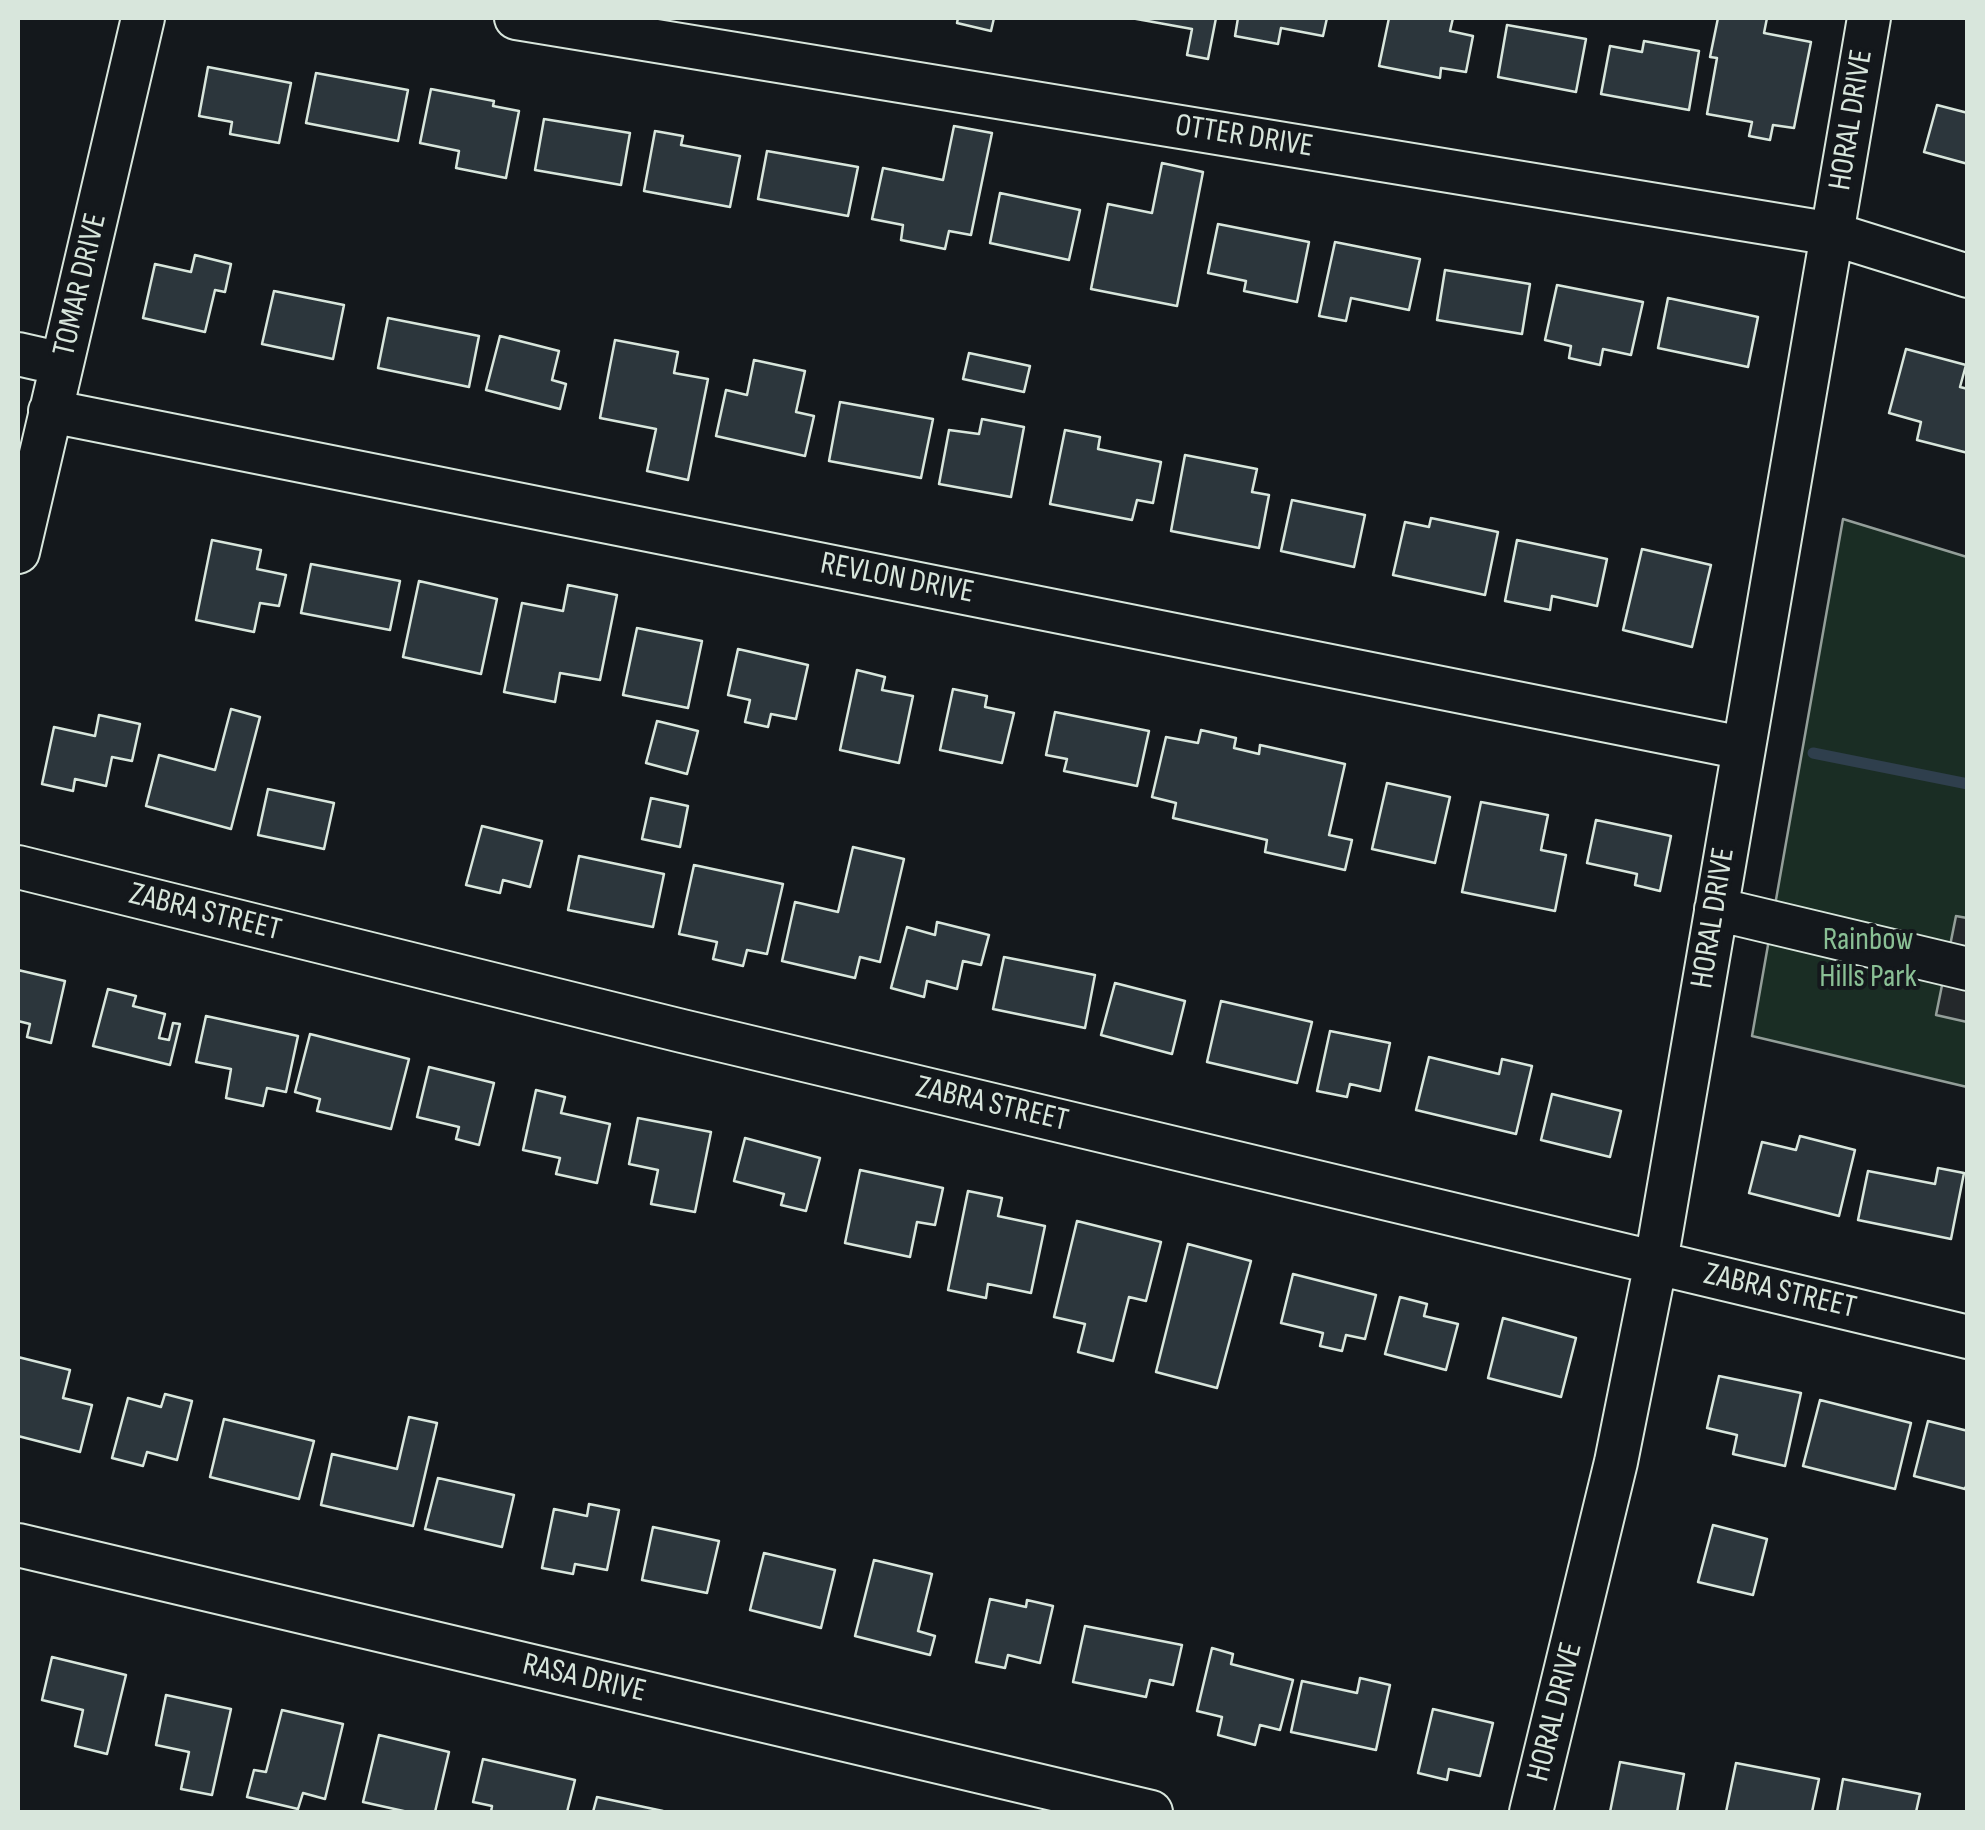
<!DOCTYPE html>
<html>
<head>
<meta charset="utf-8">
<style>
  body { margin:0 }
  #map { position:relative; width:1985px; height:1830px; overflow:hidden; background:#14181c; font-family:"Sofia Sans Condensed",sans-serif }
  canvas { display:block }
  .frame { position:absolute; inset:0; border:20px solid #d8e6dc; pointer-events:none }
</style>
</head>
<body>
<div id="map">
<canvas width="1985" height="1830"></canvas>
<div class="frame"></div>
</div>
<script>
const c = document.querySelector('canvas').getContext('2d');
c.lineJoin = 'round';
function paint(path, color) { c.fillStyle = color; c.fill(path, 'evenodd'); }
const toPath = rows => new Path2D(rows.map(r => 'M' + r).join(''));
function strokePath(path, color, width, dash) { c.strokeStyle = color; c.lineWidth = width; c.lineCap = dash ? 'butt' : 'round'; c.setLineDash(dash || []); c.stroke(path); }
function drawText(font, color, halo, rows, align = 'center') {
  c.font = font + ' "Sofia Sans Condensed",sans-serif'; c.lineWidth = 8; c.setLineDash([]); c.textBaseline = 'middle'; c.strokeStyle = halo; c.fillStyle = color; for (const [text, x, y, turn = 0] of rows) {
    c.save(); c.translate(x, y); c.rotate((+turn || 0) * Math.PI / 180); c.textAlign = isNaN(turn) ? turn : align; if (halo) c.strokeText(text, 0, 0); c.fillText(text, 0, 0); c.restore();
  }
}
const green = toPath([
  [1843,519,1967,557,1967,1087,1752,1036,1843,519]
]);
paint(green, '#1a2d24');
strokePath(green, '#939e99', 2.5);
const parking = toPath([
  [1956,916,1967,918,1967,1022,1936,1015,1956,916]
]);
paint(parking, '#24282b');
strokePath(parking, '#939e99', 2.5);
strokePath(toPath([
  [1813,753,1968,784]
]), '#2f3f4d', 11);
const building = toPath([
  [958,18,994,18,991,31,957,23,958,18],
  [1131,18,1216,18,1208,59,1187,55,1192,29,1131,18],
  [1238,18,1327,18,1323,36,1281,28,1278,44,1235,36,1238,18],
  [1389,18,1453,18,1450,31,1473,36,1466,72,1441,68,1440,78,1379,66,1389,18],
  [1718,18,1767,18,1764,33,1811,42,1794,128,1773,125,1770,140,1749,136,1752,122,1707,114,1717,58,1710,57,1718,18],
  [1507,25,1586,39,1576,92,1498,77,1507,25],
  [1644,41,1699,51,1689,110,1601,94,1610,46,1642,52,1644,41],
  [208,67,291,83,279,143,230,134,232,122,199,116,208,67],
  [316,73,408,90,398,141,306,123,316,73],
  [431,89,494,101,493,106,519,111,506,178,456,168,459,151,420,143,431,89],
  [1937,105,1968,113,1968,164,1924,152,1937,105],
  [544,119,630,133,621,185,535,170,544,119],
  [954,126,992,133,971,235,949,231,945,249,901,240,903,225,872,219,883,168,943,180,954,126],
  [655,131,683,136,681,145,740,156,730,207,644,191,655,131],
  [767,151,858,167,848,216,758,199,767,151],
  [1162,163,1203,172,1177,306,1091,289,1108,204,1152,213,1162,163],
  [1000,193,1080,210,1069,260,990,243,1000,193],
  [1218,224,1309,242,1297,302,1244,291,1246,281,1208,273,1218,224],
  [1335,242,1420,259,1409,310,1351,298,1346,321,1319,316,1335,242],
  [195,255,231,264,225,292,215,290,205,332,143,318,155,264,191,272,195,255],
  [1445,270,1530,284,1522,334,1437,320,1445,270],
  [1557,285,1643,302,1631,355,1603,349,1600,365,1569,358,1571,346,1545,340,1557,285],
  [274,291,344,305,333,359,262,344,274,291],
  [1668,298,1758,317,1748,367,1658,348,1668,298],
  [388,318,479,336,469,387,378,368,388,318],
  [500,336,559,351,552,380,566,384,560,409,486,390,500,336],
  [615,340,678,352,674,373,708,379,688,480,647,471,656,429,600,418,615,340],
  [1906,349,1966,365,1960,387,1968,389,1968,453,1917,440,1921,422,1889,413,1906,349],
  [969,353,1030,366,1024,392,963,379,969,353],
  [754,360,805,371,796,412,814,416,805,456,716,436,726,390,747,395,754,360],
  [840,402,933,419,921,478,829,461,840,402],
  [982,419,1024,427,1011,497,939,484,949,430,979,434,982,419],
  [1065,430,1100,437,1098,449,1161,462,1153,503,1137,500,1132,520,1050,504,1065,430],
  [1185,455,1257,469,1252,492,1269,495,1259,548,1171,531,1185,455],
  [1292,500,1365,515,1354,567,1281,551,1292,500],
  [1431,518,1498,532,1485,595,1393,575,1405,522,1429,527,1431,518],
  [212,540,261,550,257,569,286,575,279,606,260,603,254,632,196,620,212,540],
  [1517,540,1607,559,1597,606,1552,596,1550,610,1505,601,1517,540],
  [1642,549,1711,565,1692,647,1623,630,1642,549],
  [311,564,400,581,390,630,301,613,311,564],
  [419,581,497,599,481,674,403,657,419,581],
  [568,585,617,595,600,680,560,673,555,702,504,692,522,603,563,611,568,585],
  [637,628,702,641,688,708,623,695,637,628],
  [738,649,808,665,796,719,771,714,768,727,745,722,750,700,728,695,738,649],
  [857,670,885,677,882,690,913,696,899,763,840,750,857,670],
  [953,689,987,696,985,707,1014,713,1002,763,940,750,953,689],
  [231,709,260,717,231,829,146,806,159,755,215,770,231,709],
  [1055,712,1149,731,1137,786,1064,771,1067,759,1046,755,1055,712],
  [99,715,140,724,132,761,112,757,106,786,75,779,73,791,42,784,54,727,95,736,99,715],
  [657,721,698,731,687,774,646,763,657,721],
  [1201,730,1236,738,1234,748,1259,754,1260,745,1345,764,1329,835,1352,840,1345,870,1265,852,1267,840,1173,818,1176,803,1152,797,1166,737,1198,743,1201,730],
  [1387,783,1450,797,1435,863,1372,849,1387,783],
  [268,789,334,803,324,849,258,835,268,789],
  [651,798,688,806,680,847,642,839,651,798],
  [1481,802,1548,815,1541,850,1566,855,1555,911,1462,892,1481,802],
  [1596,820,1671,836,1660,891,1635,885,1637,874,1587,863,1596,820],
  [482,826,542,841,530,887,503,880,500,893,466,885,482,826],
  [853,847,904,859,880,962,860,957,855,978,782,961,795,902,838,912,853,847],
  [579,856,664,874,653,927,568,910,579,856],
  [694,865,783,884,767,954,747,950,743,966,713,959,717,942,679,934,694,865],
  [937,922,989,935,981,965,963,961,957,989,927,981,924,997,891,988,907,927,935,935,937,922],
  [1004,957,1095,975,1085,1028,993,1009,1004,957],
  [18,970,65,981,51,1043,27,1037,30,1024,18,1021,18,970],
  [1115,983,1185,1001,1172,1054,1101,1035,1115,983],
  [108,989,136,996,133,1006,165,1014,159,1038,169,1040,173,1023,180,1024,170,1065,93,1046,108,989],
  [1221,1001,1312,1022,1297,1083,1207,1062,1221,1001],
  [206,1016,298,1036,286,1092,267,1088,263,1106,226,1098,231,1069,196,1062,206,1016],
  [1330,1031,1390,1043,1380,1091,1350,1084,1347,1097,1317,1091,1330,1031],
  [310,1034,409,1059,391,1129,317,1111,320,1099,295,1092,310,1034],
  [1429,1057,1499,1074,1502,1059,1532,1066,1516,1134,1416,1110,1429,1057],
  [429,1067,494,1083,479,1145,456,1139,459,1127,417,1117,429,1067],
  [536,1090,565,1097,561,1113,610,1124,597,1183,556,1174,560,1158,523,1150,536,1090],
  [1552,1094,1621,1111,1610,1157,1541,1140,1552,1094],
  [638,1118,711,1132,695,1212,651,1204,658,1170,629,1164,638,1118],
  [1800,1136,1855,1150,1839,1216,1749,1193,1762,1142,1796,1150,1800,1136],
  [745,1138,820,1158,806,1211,781,1205,784,1194,734,1181,745,1138],
  [1938,1168,1964,1173,1951,1239,1858,1220,1868,1171,1935,1184,1938,1168],
  [860,1170,943,1188,935,1225,917,1222,910,1257,845,1243,860,1170],
  [968,1191,1002,1198,998,1216,1045,1226,1031,1293,988,1284,986,1298,948,1290,968,1191],
  [1077,1221,1161,1242,1146,1301,1129,1297,1113,1361,1078,1352,1085,1324,1054,1317,1077,1221],
  [1188,1244,1251,1261,1217,1388,1156,1372,1188,1244],
  [1293,1274,1376,1295,1365,1339,1346,1335,1342,1351,1320,1346,1323,1333,1281,1323,1293,1274],
  [1400,1297,1427,1304,1424,1316,1458,1324,1446,1370,1385,1354,1400,1297],
  [1503,1318,1576,1338,1561,1397,1488,1378,1503,1318],
  [18,1357,70,1370,63,1398,92,1405,80,1452,18,1436,18,1357],
  [1719,1376,1801,1393,1785,1466,1733,1454,1737,1435,1707,1428,1719,1376],
  [165,1394,192,1401,177,1460,147,1452,143,1466,112,1458,128,1398,161,1407,165,1394],
  [1820,1400,1911,1423,1895,1489,1803,1466,1820,1400],
  [409,1417,437,1423,413,1526,321,1505,332,1454,397,1469,409,1417],
  [224,1419,314,1441,299,1499,210,1477,224,1419],
  [1928,1421,1968,1431,1968,1481,1965,1489,1914,1476,1928,1421],
  [438,1478,514,1495,502,1547,425,1529,438,1478],
  [589,1504,619,1510,607,1570,575,1564,573,1574,542,1568,554,1509,587,1516,589,1504],
  [1713,1525,1767,1539,1753,1595,1698,1582,1713,1525],
  [653,1527,719,1541,707,1593,642,1580,653,1527],
  [764,1553,835,1570,821,1628,750,1610,764,1553],
  [874,1560,932,1574,918,1631,935,1636,930,1655,855,1636,874,1560],
  [990,1599,1026,1607,1027,1600,1053,1606,1040,1663,1008,1655,1005,1668,976,1662,990,1599],
  [1085,1626,1182,1645,1173,1685,1150,1680,1146,1697,1073,1682,1085,1626],
  [1212,1648,1233,1654,1231,1664,1293,1680,1280,1730,1260,1725,1255,1745,1218,1735,1222,1717,1197,1711,1212,1648],
  [52,1657,126,1675,107,1754,75,1746,83,1710,42,1700,52,1657],
  [1360,1678,1390,1685,1376,1750,1291,1732,1302,1681,1357,1693,1360,1678],
  [166,1695,231,1709,212,1795,181,1789,189,1752,156,1745,166,1695],
  [1433,1709,1493,1723,1480,1776,1449,1769,1447,1780,1418,1773,1433,1709],
  [282,1710,343,1724,325,1799,303,1793,298,1809,247,1797,254,1770,266,1772,282,1710],
  [379,1735,449,1752,435,1812,408,1812,363,1802,379,1735],
  [483,1759,575,1780,567,1812,491,1812,492,1806,473,1802,483,1759],
  [1620,1762,1684,1774,1677,1812,1610,1812,1620,1762],
  [1736,1763,1819,1779,1812,1812,1726,1812,1736,1763],
  [1843,1779,1920,1794,1916,1812,1837,1812,1843,1779],
  [597,1797,663,1811,662,1812,593,1812,597,1797]
]);
paint(building, '#2c363c');
strokePath(building, '#d8e6dc', 2.5);
const minor = toPath([
  [516,18,1833,234,1968,276],
  [18,354,62,364],
  [50,411,1743,748],
  [18,552,143,18],
  [18,867,682,1031,1968,1337],
  [1716,909,1968,969],
  [18,1545,1151,1812],
  [1531,1812,1616,1462,1656,1262,1869,18]
]);
strokePath(minor, '#d8e6dc', 46);
strokePath(minor, '#14181c', 42);
drawText('32px', '#d8e6dc', '#14181c', [
  ["HORAL DRIVE",1852,120,-81],
  ["OTTER DRIVE",1244,137,9],
  ["TOMAR DRIVE",81,285,-77],
  ["REVLON DRIVE",897,579,11],
  ["ZABRA STREET",205,913,14],
  ["HORAL DRIVE",1714,918,-81],
  ["ZABRA STREET",992,1105,13],
  ["ZABRA STREET",1780,1292,13],
  ["RASA DRIVE",584,1679,13],
  ["HORAL DRIVE",1556,1712,-76]
]);
drawText('32px', '#8ac095', '#14181c', [
  ["Rainbow",1868,941],
  ["Hills Park",1868,978]
]);
</script>
</body>
</html>
